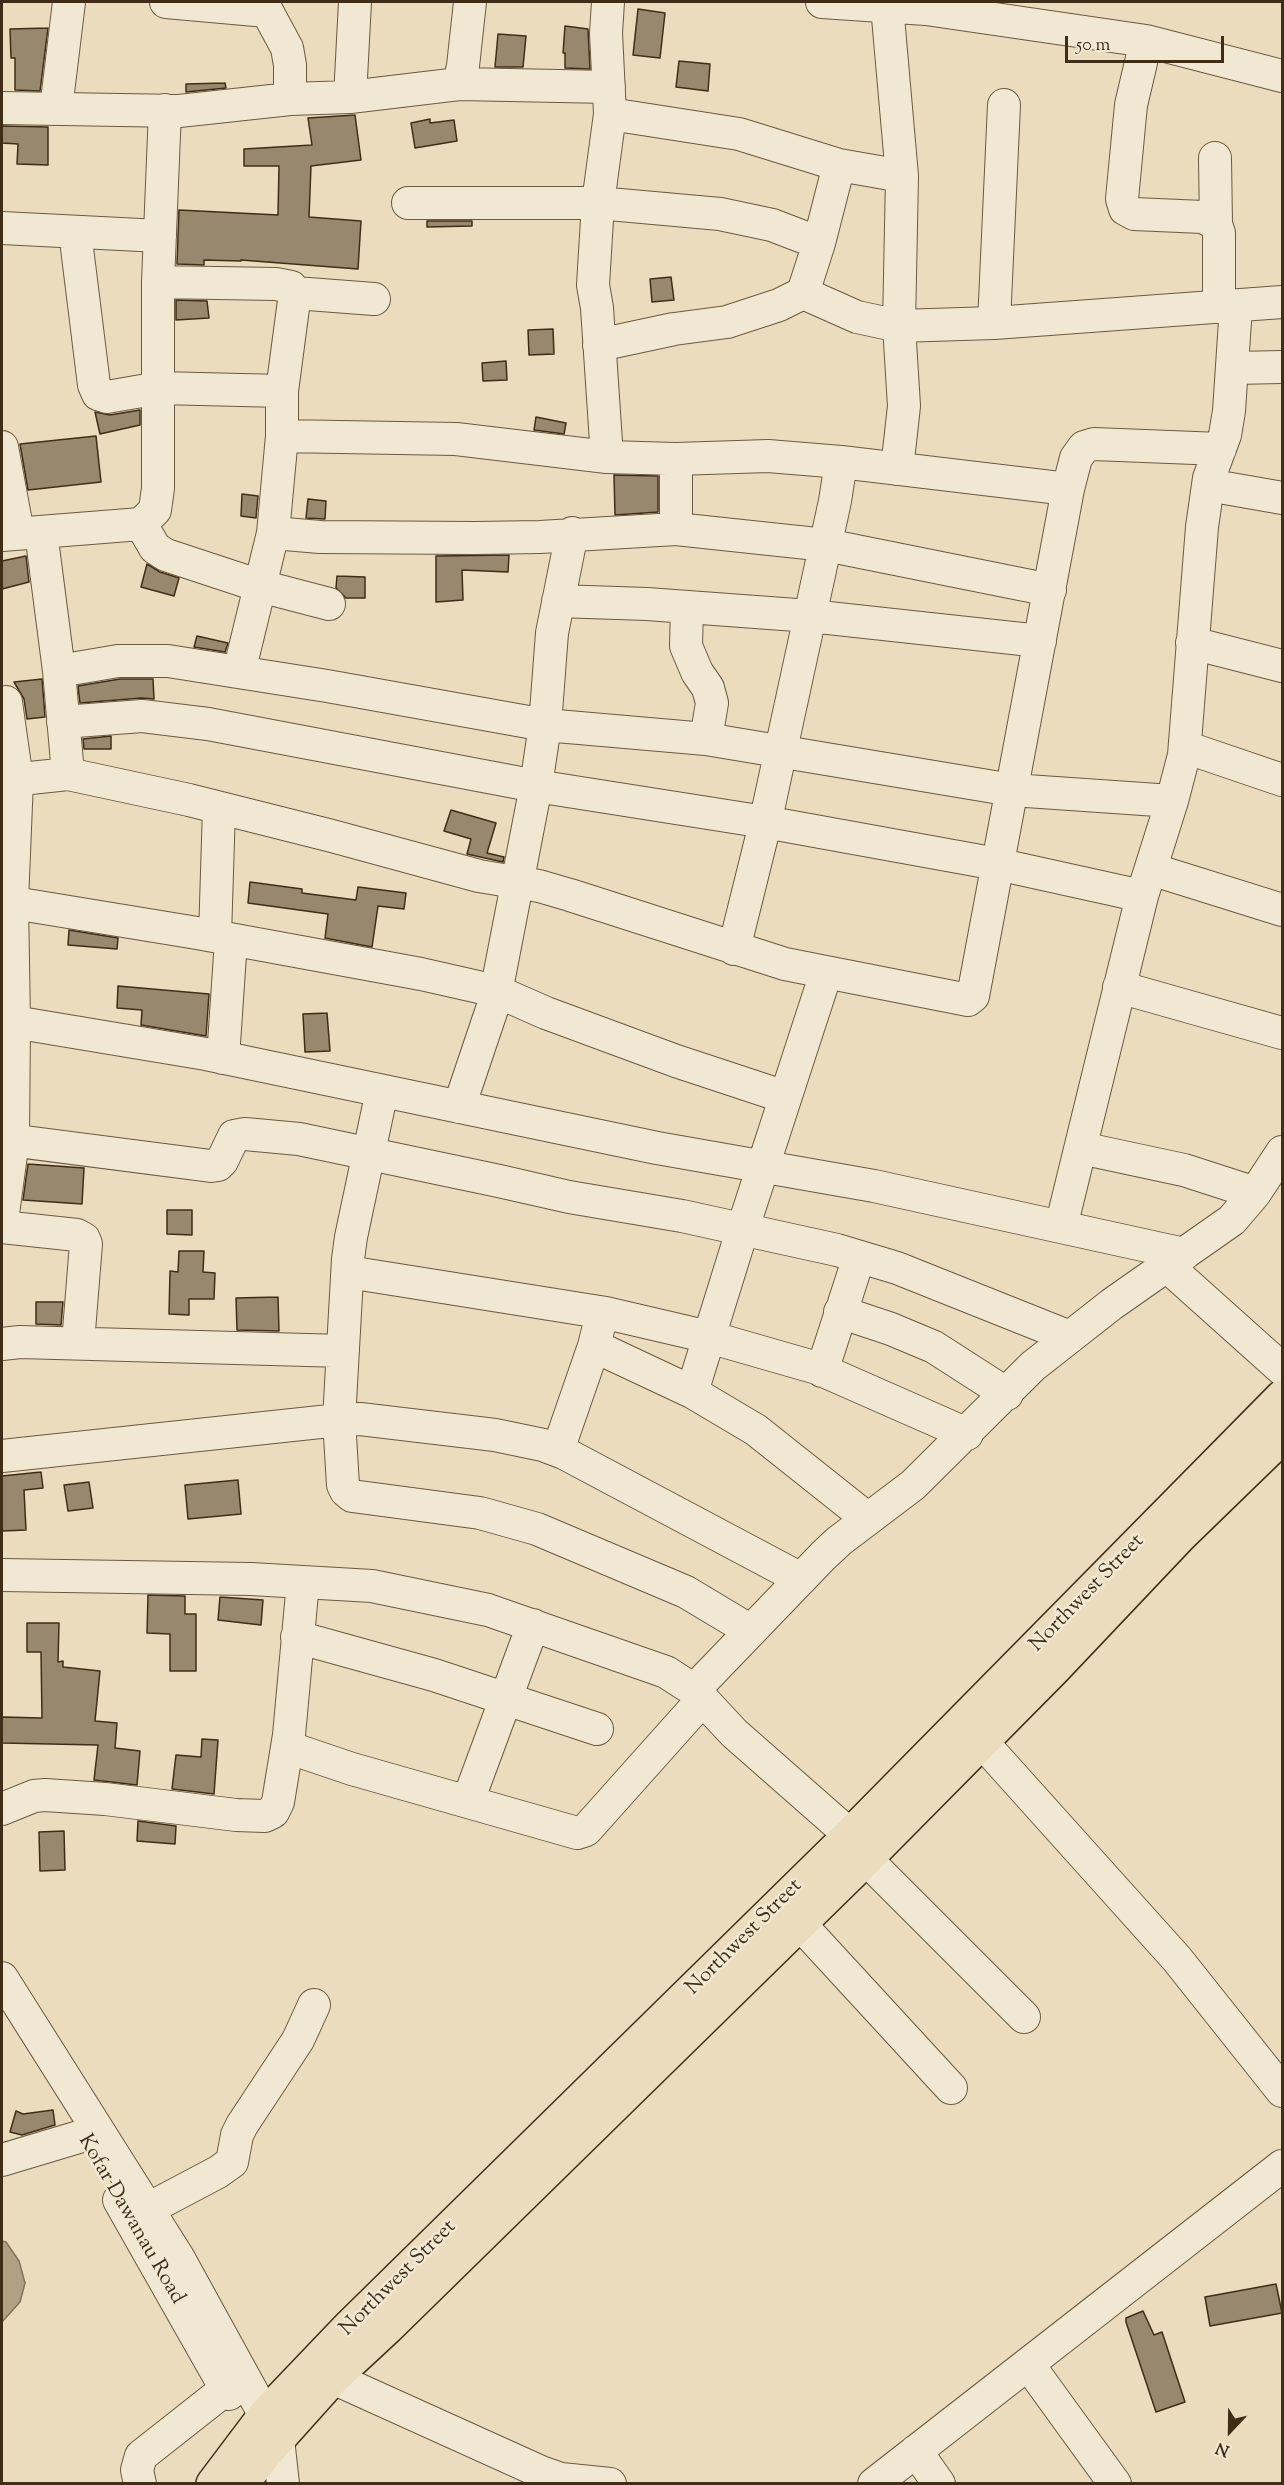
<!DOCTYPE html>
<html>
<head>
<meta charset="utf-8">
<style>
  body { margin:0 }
  #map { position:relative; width:1284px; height:2485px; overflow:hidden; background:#eadcbc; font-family:"Sorts Mill Goudy",serif }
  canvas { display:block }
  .frame { position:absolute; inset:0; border:3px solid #402d18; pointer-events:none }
  .north { position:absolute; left:1200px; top:2401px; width:60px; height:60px; -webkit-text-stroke:4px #f1e8d3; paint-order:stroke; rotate:202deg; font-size:16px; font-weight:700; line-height:24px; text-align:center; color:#402d18 }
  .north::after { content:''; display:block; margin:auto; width:21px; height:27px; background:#402d18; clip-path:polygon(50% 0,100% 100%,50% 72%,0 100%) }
  .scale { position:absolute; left:1065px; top:36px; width:159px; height:27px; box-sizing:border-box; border:3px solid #402d18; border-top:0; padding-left:8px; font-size:18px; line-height:21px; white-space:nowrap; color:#402d18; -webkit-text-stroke:4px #f1e8d3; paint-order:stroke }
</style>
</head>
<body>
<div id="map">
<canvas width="1284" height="2485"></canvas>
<div class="frame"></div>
<div class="north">N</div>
<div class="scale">50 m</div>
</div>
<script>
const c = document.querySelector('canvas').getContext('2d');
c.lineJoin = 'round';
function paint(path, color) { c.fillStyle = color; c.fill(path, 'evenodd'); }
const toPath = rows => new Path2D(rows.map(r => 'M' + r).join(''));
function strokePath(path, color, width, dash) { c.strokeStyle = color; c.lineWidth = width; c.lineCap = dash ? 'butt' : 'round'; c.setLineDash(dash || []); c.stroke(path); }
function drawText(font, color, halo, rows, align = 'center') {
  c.font = font + ' "Sorts Mill Goudy",serif'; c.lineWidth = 5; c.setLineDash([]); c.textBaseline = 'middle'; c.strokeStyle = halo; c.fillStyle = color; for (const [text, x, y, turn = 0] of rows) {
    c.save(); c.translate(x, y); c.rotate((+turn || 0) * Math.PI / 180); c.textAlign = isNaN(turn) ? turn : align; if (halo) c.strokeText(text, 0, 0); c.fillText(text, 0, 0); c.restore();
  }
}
const water = toPath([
  [2,2241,6,2242,19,2261,25,2283,20,2302,2,2322,2,2241]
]);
paint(water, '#b0a084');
strokePath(water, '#837259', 1.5);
const building = toPath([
  [638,9,665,13,660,58,633,55,638,9],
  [565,26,588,29,590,69,565,68,565,53,563,53,565,26],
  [48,28,40,91,15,90,15,58,11,58,10,29,48,28],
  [498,34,526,36,523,67,495,67,498,34],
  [679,61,710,64,708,91,676,87,679,61],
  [225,83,226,88,186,92,186,84,225,83],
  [355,115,361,160,311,166,309,217,361,221,358,269,241,260,241,261,204,260,204,265,177,264,179,210,278,215,279,166,244,166,244,149,312,145,308,118,355,115],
  [430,119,430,123,454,120,457,141,415,148,411,123,430,119],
  [2,126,48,127,48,165,17,164,18,144,2,143,2,126],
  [427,221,472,221,472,226,427,227,427,221],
  [671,277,674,300,652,302,650,279,671,277],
  [176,300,207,301,209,318,176,320,176,300],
  [553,329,554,354,529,355,528,330,553,329],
  [506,361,507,380,483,381,482,363,506,361],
  [140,410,140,425,100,434,95,412,110,415,140,410],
  [536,417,566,423,564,434,534,430,536,417],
  [96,436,101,482,28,490,20,444,96,436],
  [614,475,658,476,658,512,615,515,614,475],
  [242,494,258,496,256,518,241,516,242,494],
  [308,499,326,501,325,519,306,518,308,499],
  [509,555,508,572,462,570,463,600,436,602,436,556,509,555],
  [26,556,29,582,2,589,2,561,26,556],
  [147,564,160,572,179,578,174,596,141,587,147,564],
  [337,576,365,577,365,598,346,598,336,588,337,576],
  [197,636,228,643,225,652,194,647,197,636],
  [42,679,45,717,27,719,24,699,14,682,42,679],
  [120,679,153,679,154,699,141,698,80,703,78,686,120,679],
  [111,736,111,749,84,749,83,739,111,736],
  [451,810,496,823,487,853,504,857,503,862,467,854,471,839,444,831,451,810],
  [250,882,302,889,302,893,356,900,358,887,406,893,404,909,378,906,372,947,325,938,328,914,248,903,250,882],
  [69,930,118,938,117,949,68,945,69,930],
  [118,986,209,994,206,1036,141,1025,142,1010,117,1008,118,986],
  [327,1013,330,1051,305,1052,303,1014,327,1013],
  [28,1164,84,1168,82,1204,23,1200,28,1164],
  [167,1210,192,1210,192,1235,167,1234,167,1210],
  [179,1251,204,1251,203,1272,215,1273,214,1299,189,1299,189,1315,169,1314,170,1271,178,1272,179,1251],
  [278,1297,279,1331,237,1330,236,1298,278,1297],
  [36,1302,63,1302,61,1325,36,1324,36,1302],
  [41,1472,43,1488,24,1490,26,1530,2,1531,2,1476,41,1472],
  [238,1480,241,1514,188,1519,185,1485,238,1480],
  [89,1482,93,1508,68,1511,64,1485,89,1482],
  [148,1595,185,1596,185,1614,196,1614,196,1671,170,1671,170,1634,147,1633,148,1595],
  [220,1597,263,1600,261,1625,218,1620,220,1597],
  [27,1623,59,1623,58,1662,63,1661,63,1667,100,1671,95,1721,117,1723,115,1748,140,1751,137,1785,94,1780,98,1745,2,1743,2,1717,42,1718,41,1652,27,1652,27,1623],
  [202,1739,218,1740,214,1794,172,1789,176,1755,201,1757,202,1739],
  [138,1821,176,1826,175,1844,137,1841,138,1821],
  [64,1831,65,1870,40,1871,39,1832,64,1831],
  [53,2110,55,2125,22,2135,10,2132,16,2111,23,2114,53,2110],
  [1276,2284,1282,2313,1210,2326,1205,2297,1276,2284],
  [1143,2311,1154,2335,1162,2332,1185,2402,1156,2412,1126,2322,1126,2318,1143,2311]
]);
paint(building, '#98886d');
strokePath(building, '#402d18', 1.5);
const minor = toPath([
  [166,2,267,11],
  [259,2,267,11,287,48,290,65,290,99],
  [822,2,926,9,1146,41,1282,76],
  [887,6,902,176,899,326,994,323,1282,302],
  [1146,41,1131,105,1122,199,1125,209,1134,214,1203,217,1216,224,1219,233,1219,307],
  [459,84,609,87],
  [350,97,355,2],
  [2,108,179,111,290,99,350,97,459,84,463,66,470,2],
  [56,109,69,2],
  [610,114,739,134,839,165,902,176],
  [1215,158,1216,224],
  [408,203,598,203,720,214,772,225,819,243],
  [2,228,160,236],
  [75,232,94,385,98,394,107,397,159,388,282,391],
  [158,282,276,284,291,287,295,293,282,391,282,436,273,533,239,672],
  [295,293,374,299],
  [803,293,857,317,899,326,904,406,897,469],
  [994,323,1004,105],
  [599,345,674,329,727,322,779,305,803,293,819,243,839,165],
  [1234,368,1282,367],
  [282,436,456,439,607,457,676,459,768,456,841,462,1068,489],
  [2,447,18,533],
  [607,457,597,308,593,285,598,203,610,114,606,33,608,2],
  [676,459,676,529],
  [1208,485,1282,498],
  [141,524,155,548,166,555,260,586,329,604],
  [41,532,59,671,68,774],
  [273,533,320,537,475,538,540,537,676,529,826,545,1050,590],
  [2,535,141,524,155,510,158,488,158,282,165,110],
  [558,601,647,604,810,616,1040,641],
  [687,607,686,646,697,672,708,688,712,703,706,739],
  [1192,643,1282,666],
  [59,671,118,661,168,661,327,686,545,725,706,739,1012,790,1172,801],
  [63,722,142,716,208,724,536,786,765,822,997,864,1142,896],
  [1185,747,1282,780],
  [2,781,68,774,189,800,332,836,479,876,539,886,570,895,785,964,968,1000,973,996,1068,489,1076,458,1084,447,1094,444,1220,449],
  [1151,869,1282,910],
  [2,901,197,933,421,974,496,991,546,1013,676,1061,785,1097],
  [215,936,219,808],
  [734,949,764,828,835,501,841,462],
  [1119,987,1282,1033],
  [2,1020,206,1054,657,1148,874,1186,1184,1254],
  [223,1058,231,940],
  [382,1091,351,1237,348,1259,339,1420,343,1485,346,1491,352,1496,480,1513,537,1529,686,1592,751,1631],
  [459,1107,494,1003,536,786,545,725,552,633,572,533],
  [2,1139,211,1166,218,1165,222,1161,234,1136,245,1134,299,1139,499,1181,569,1197,682,1216,837,1250,897,1268,1070,1337],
  [1081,1148,1184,1170,1255,1193],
  [2,1221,13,1140,14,1022,12,902,17,780,6,702],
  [2,1227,77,1235,84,1239,86,1244,78,1343],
  [1061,1227,1142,896,1172,801,1184,755,1202,527,1209,478,1225,435,1229,411,1236,306],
  [1167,1266,1282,1369],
  [348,1272,606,1313,709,1337,817,1368,967,1434],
  [840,1312,891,1329,934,1347,1007,1394],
  [2,1344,20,1342,343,1351],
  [594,1346,692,1392,756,1430,868,1519],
  [822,1371,859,1257],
  [692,1392,742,1231,826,973],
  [558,1450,594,1346,599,1326],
  [2,1456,339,1420,360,1419,495,1435,543,1445,564,1453,801,1579],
  [2,1575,251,1579,372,1586,488,1610,666,1672,694,1690,734,1733,850,1835],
  [297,1637,434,1675,597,1729],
  [694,1690,823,1556,839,1541,913,1485,1033,1366,1112,1304,1232,1220,1255,1193,1282,1152],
  [982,1742,1177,1959,1282,2091],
  [287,1747,352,1769,577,1833,586,1830,703,1699],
  [468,1801,533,1625],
  [2,1809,34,1796,45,1795,105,1799,236,1815,265,1816,273,1812,278,1802,289,1735,303,1582],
  [866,1859,1024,2017],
  [800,1924,951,2088],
  [2,1978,178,2257,278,2439,283,2484],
  [2,2160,82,2136],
  [119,2200,229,2394],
  [148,2209,218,2172,232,2162,237,2135,242,2125,298,2040,314,2005],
  [1028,2364,1115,2484],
  [333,2378,541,2472,561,2479,610,2484],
  [916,2451,939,2484],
  [140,2484,137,2470,141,2456,226,2389],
  [874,2484,1282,2166]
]);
const major = toPath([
  [213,2484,265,2415,351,2325,850,1835,1282,1397],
  [242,2484,263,2456,333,2378,388,2327,866,1859,1054,1669,1180,1536,1282,1437]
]);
strokePath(minor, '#6a5941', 34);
strokePath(major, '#402d18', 36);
strokePath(minor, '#f1e8d3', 32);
strokePath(major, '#eadcbc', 33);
drawText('21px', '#402d18', '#f1e8d3', [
  ["Northwest Street",1088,1594,-46],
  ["Northwest Street",745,1938,-45],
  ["Kofar Dawanau Road",130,2220,60],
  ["Northwest Street",399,2279,-45]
]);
</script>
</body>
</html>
